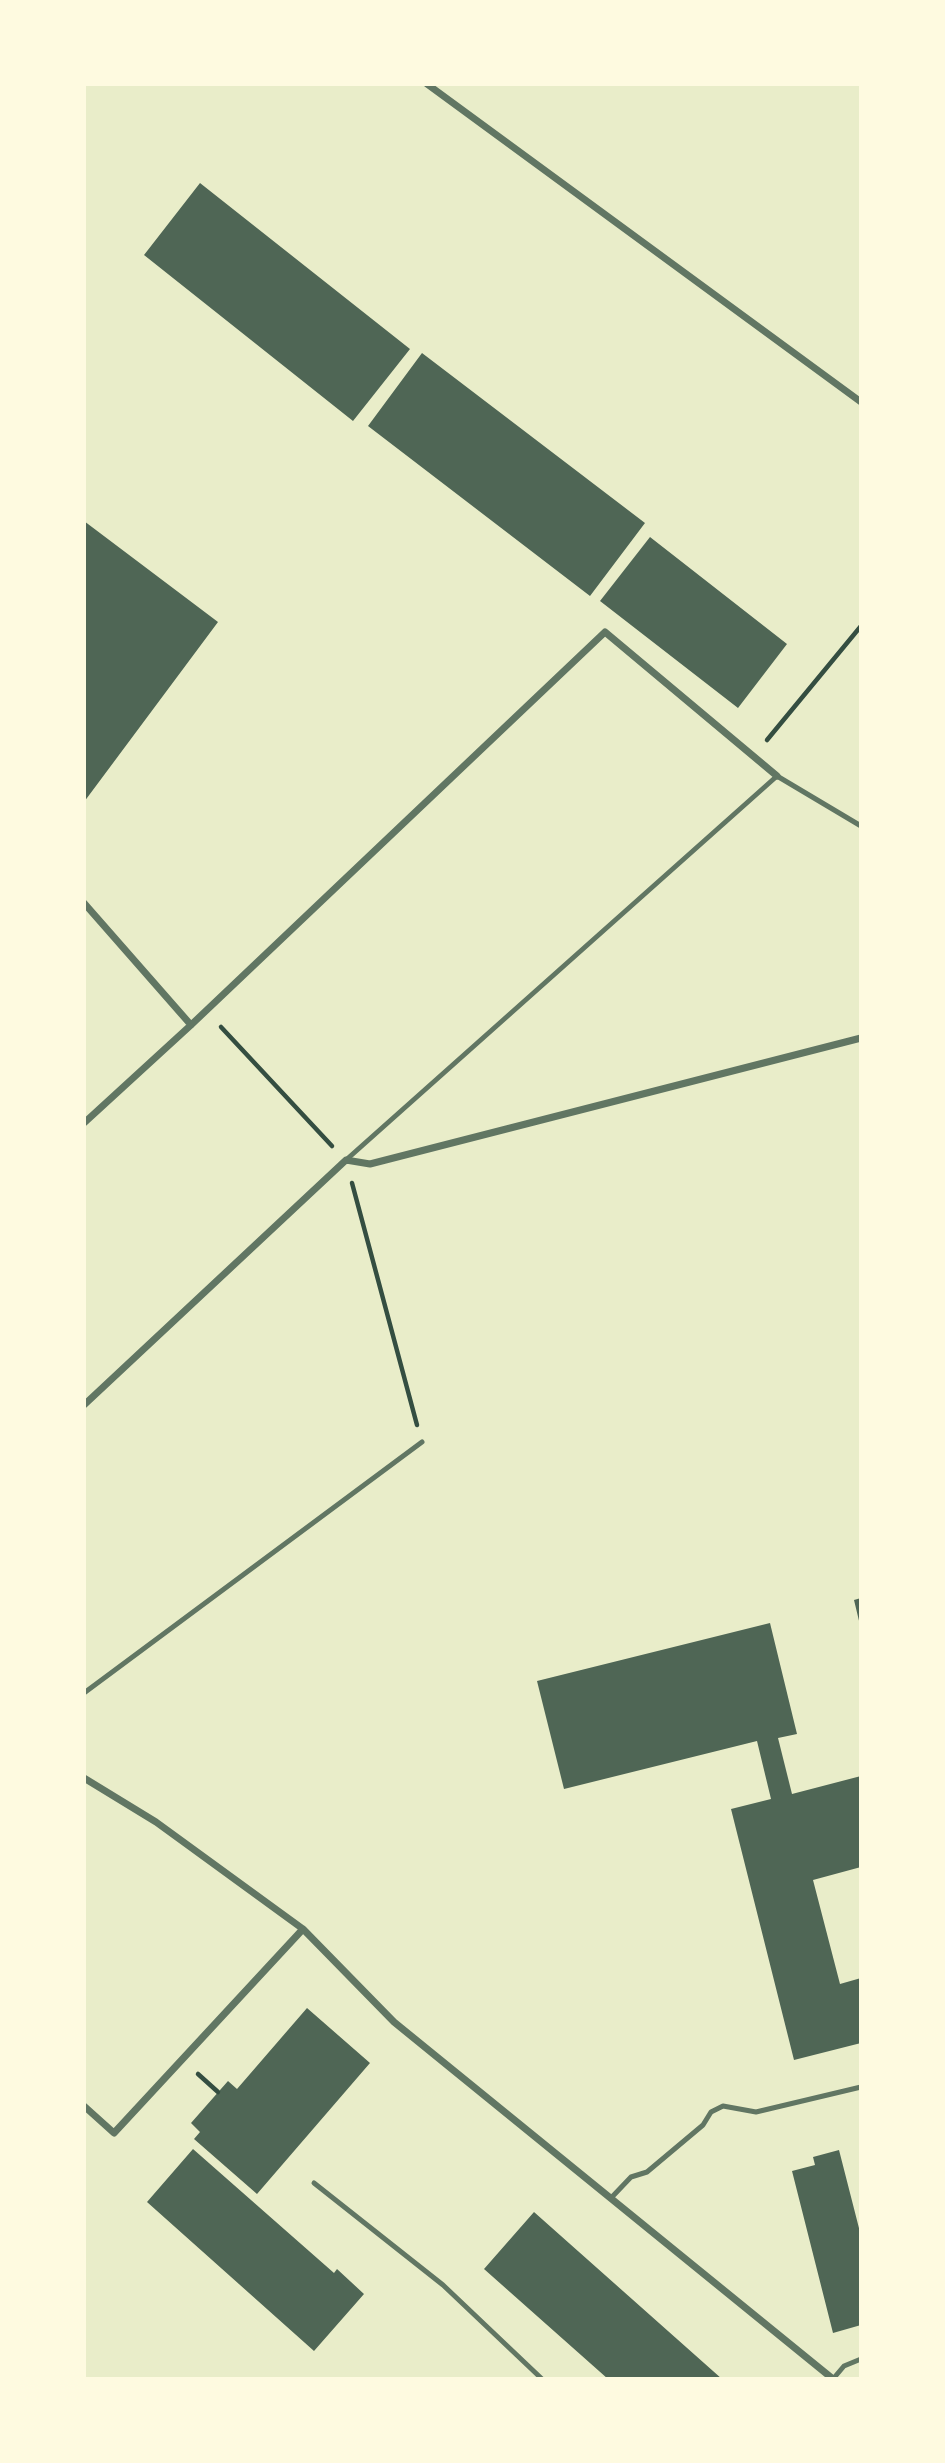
<!DOCTYPE html>
<html>
<head>
<meta charset="utf-8">
<style>
  body { margin:0 }
  #map { position:relative; width:945px; height:2463px; overflow:hidden; background:#e9edc9; font-family:"Varela Round",sans-serif }
  canvas { display:block }
  .frame { position:absolute; inset:0; border:86px solid #fefae0; pointer-events:none }
</style>
</head>
<body>
<div id="map">
<canvas width="945" height="2463"></canvas>
<div class="frame"></div>
</div>
<script>
const c = document.querySelector('canvas').getContext('2d');
c.lineJoin = 'round';
function paint(path, color) { c.fillStyle = color; c.fill(path, 'evenodd'); }
const toPath = rows => new Path2D(rows.map(r => 'M' + r).join(''));
function strokePath(path, color, width, dash) { c.strokeStyle = color; c.lineWidth = width; c.lineCap = dash ? 'butt' : 'round'; c.setLineDash(dash || []); c.stroke(path); }
paint(toPath([
  [200,183,410,349,353,421,144,255],
  [422,353,645,523,590,596,368,426],
  [84,521,218,622,84,802],
  [650,537,787,644,738,708,600,601],
  [861,1598,861,1625,860,1625,854,1600],
  [770,1623,797,1734,778,1738,792,1794,861,1776,861,1867,813,1880,840,1984,861,1978,861,2043,794,2060,731,1809,771,1799,757,1741,564,1789,537,1681],
  [307,2008,370,2063,257,2194,194,2139,200,2132,191,2123,228,2081,237,2089],
  [193,2149,334,2273,337,2269,364,2294,314,2351,147,2202],
  [839,2150,861,2236,861,2325,833,2333,792,2171,815,2165,813,2157],
  [534,2212,722,2379,608,2379,484,2269]
]), '#4f6655');
strokePath(toPath([
  [767,740,861,626],
  [221,1027,332,1146],
  [352,1183,417,1425],
  [198,2074,218,2092]
]), '#344e41', 4.5);
strokePath(toPath([
  [346,1160,777,776,861,826],
  [84,1693,422,1442],
  [314,2183,443,2285,542,2379],
  [611,2198,631,2177,647,2172,703,2125,711,2112,723,2106,756,2112,861,2087],
  [833,2379,844,2366,861,2359]
]), '#617663', 5);
strokePath(toPath([
  [427,84,861,402],
  [84,903,191,1025],
  [84,1123,191,1025,605,632,777,776],
  [84,1405,346,1160,370,1164,861,1038],
  [84,1778,156,1822,303,1929,394,2022,833,2379],
  [84,2106,114,2133,303,1929]
]), '#617663', 7);
</script>
</body>
</html>
